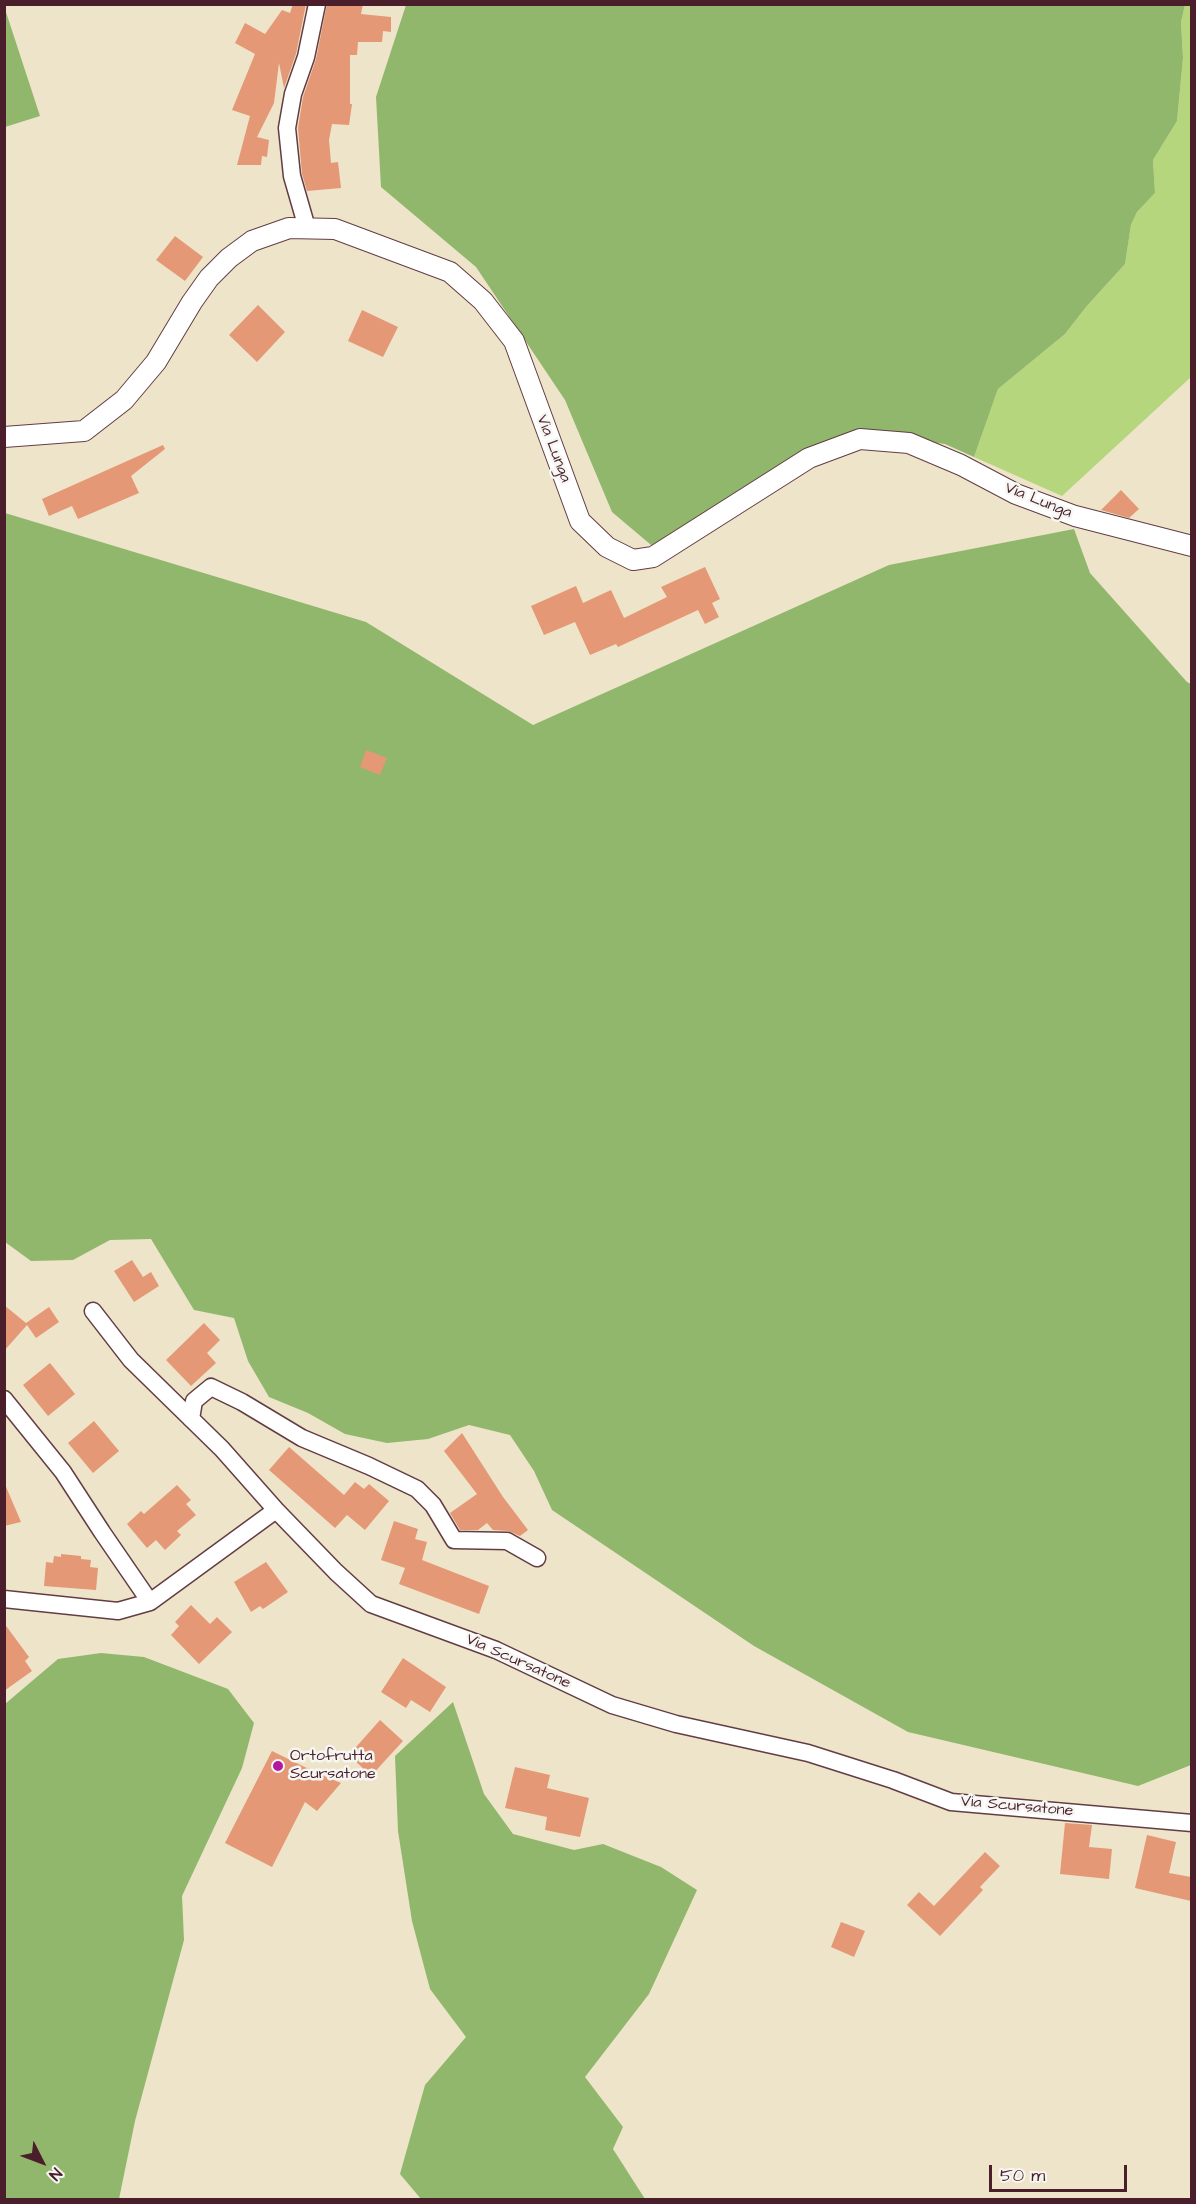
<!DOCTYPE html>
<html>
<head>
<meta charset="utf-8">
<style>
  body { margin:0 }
  #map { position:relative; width:1196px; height:2204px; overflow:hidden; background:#eee4ca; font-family:"Architects Daughter",sans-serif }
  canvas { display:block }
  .frame { position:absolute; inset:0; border:6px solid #4a1f2b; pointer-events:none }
  .north { position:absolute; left:12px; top:2132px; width:60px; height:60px; -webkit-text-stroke:4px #f6f6f2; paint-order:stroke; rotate:132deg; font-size:16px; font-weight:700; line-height:24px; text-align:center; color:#4a1f2b }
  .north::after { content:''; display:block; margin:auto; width:21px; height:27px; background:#4a1f2b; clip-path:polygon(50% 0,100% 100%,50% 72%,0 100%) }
  .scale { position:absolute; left:989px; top:2165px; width:138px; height:27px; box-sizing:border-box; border:3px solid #4a1f2b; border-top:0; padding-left:8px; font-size:18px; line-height:21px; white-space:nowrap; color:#4a1f2b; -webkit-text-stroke:4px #f6f6f2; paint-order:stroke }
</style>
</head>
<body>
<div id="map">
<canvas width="1196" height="2204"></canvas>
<div class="frame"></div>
<div class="north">N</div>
<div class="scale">50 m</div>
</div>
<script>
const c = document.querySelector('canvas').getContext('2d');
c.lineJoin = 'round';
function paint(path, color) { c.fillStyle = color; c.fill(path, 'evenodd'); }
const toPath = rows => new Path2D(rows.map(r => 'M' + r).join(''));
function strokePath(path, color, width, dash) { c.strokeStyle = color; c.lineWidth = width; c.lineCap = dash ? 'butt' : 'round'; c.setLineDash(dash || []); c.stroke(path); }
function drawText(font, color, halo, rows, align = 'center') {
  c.font = font + ' "Architects Daughter",sans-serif'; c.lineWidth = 5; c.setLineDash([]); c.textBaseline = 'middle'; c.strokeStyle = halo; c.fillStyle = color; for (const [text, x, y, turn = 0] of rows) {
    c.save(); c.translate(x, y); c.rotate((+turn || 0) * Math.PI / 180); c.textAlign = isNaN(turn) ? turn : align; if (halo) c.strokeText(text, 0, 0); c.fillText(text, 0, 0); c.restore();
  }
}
paint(toPath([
  [1185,5,1191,5,1191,377,1062,496,974,457,998,389,1065,334,1086,307,1125,264,1131,225,1137,212,1155,193,1153,160,1177,121,1183,58,1181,22]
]), '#b5d67d');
paint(toPath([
  [406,5,1185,5,1181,22,1183,58,1177,121,1153,160,1155,193,1137,212,1131,225,1125,264,1086,307,1065,334,998,389,974,457,945,444,907,439,850,438,657,550,612,512,565,400,476,267,381,187,376,97],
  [4,6,40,116,5,127,4,127],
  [5,513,366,622,533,725,889,565,1074,529,1090,573,1187,682,1191,684,1191,1765,1138,1786,908,1732,754,1646,552,1510,534,1471,510,1435,469,1425,428,1439,387,1443,345,1434,308,1413,269,1397,248,1361,234,1318,194,1310,151,1239,110,1240,73,1260,31,1261,5,1242],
  [101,1653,144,1657,228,1689,254,1723,242,1768,182,1896,184,1940,135,2121,119,2199,5,2199,5,1704,58,1659],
  [453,1702,484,1794,513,1834,574,1850,603,1844,661,1867,697,1890,649,1994,585,2077,623,2127,613,2149,645,2199,421,2199,400,2174,425,2085,466,2037,430,1989,412,1921,398,1831,395,1756]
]), '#90b76c');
paint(toPath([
  [293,4,306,4,296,54,284,88,279,63,274,103,257,137,269,140,267,157,262,156,261,165,237,165,250,116,232,110,255,54,235,43,245,23,265,34,282,10,290,13],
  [327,4,363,4,361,14,391,17,391,32,383,31,382,42,358,42,357,55,350,55,350,104,352,104,349,125,332,124,329,140,331,163,338,162,341,188,307,191,302,174,298,128,303,97,316,59],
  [175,236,203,257,185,281,156,260],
  [258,305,285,332,257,362,229,335],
  [362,310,398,327,383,357,348,341],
  [163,445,165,449,131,476,139,493,78,519,72,506,49,516,42,499],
  [1121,490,1139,509,1129,518,1101,510],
  [705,567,720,599,712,603,719,617,705,624,698,610,618,647,616,644,590,655,575,622,544,635,531,606,576,586,583,603,611,590,624,618,667,597,661,587],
  [366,750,387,758,380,775,360,767],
  [132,1260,143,1277,151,1272,159,1286,134,1302,114,1271],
  [4,1305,26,1323,49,1307,59,1322,36,1338,27,1325,4,1351],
  [204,1323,220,1340,207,1353,216,1363,191,1386,166,1360],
  [50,1363,75,1394,48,1416,23,1385],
  [94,1421,119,1451,93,1473,68,1443],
  [462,1433,503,1497,528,1530,520,1536,508,1531,493,1530,487,1523,478,1530,460,1530,450,1513,477,1494,444,1451],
  [289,1447,344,1495,355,1482,364,1489,369,1484,389,1501,365,1530,347,1515,335,1528,269,1470],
  [4,1482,21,1522,4,1526],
  [177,1485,191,1500,186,1504,196,1515,177,1531,181,1535,165,1550,156,1540,147,1548,127,1524,141,1511,144,1514],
  [394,1521,418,1529,415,1539,427,1542,422,1560,489,1586,479,1614,399,1584,405,1568,381,1560],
  [61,1554,81,1556,81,1559,91,1560,90,1567,98,1568,96,1590,44,1586,46,1562,53,1563,54,1556,61,1557],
  [266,1562,288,1592,263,1609,260,1606,251,1612,234,1582],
  [191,1605,210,1624,217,1617,232,1632,199,1664,171,1635,179,1626,175,1622],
  [4,1623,29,1657,25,1661,32,1671,4,1691],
  [403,1658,446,1687,430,1712,411,1700,406,1708,381,1692],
  [380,1720,403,1741,371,1776,349,1755],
  [272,1751,319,1774,341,1783,317,1811,305,1802,272,1867,225,1843],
  [515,1767,550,1775,547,1788,589,1798,580,1837,545,1830,547,1817,505,1808],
  [1065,1823,1092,1825,1089,1847,1112,1849,1109,1879,1060,1874],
  [1147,1835,1176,1842,1169,1873,1191,1877,1191,1901,1135,1888],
  [985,1852,1000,1866,980,1887,983,1890,940,1936,907,1905,919,1892,934,1906],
  [841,1922,865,1931,854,1957,831,1947]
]), '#e49875');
const minor = toPath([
  [307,228,292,176,287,128,293,94,306,57,317,4],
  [93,1311,131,1360,222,1449,276,1510],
  [4,1399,63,1472,102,1532,150,1602,276,1510,336,1572,371,1604,496,1650,612,1705,676,1724,808,1753,893,1780,951,1802,1192,1823],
  [191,1419,194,1401,211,1387,242,1402,302,1438,369,1466,417,1489,433,1505,454,1540,507,1541,537,1558],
  [4,1599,118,1611,150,1602]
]);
const tertiary = toPath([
  [4,437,84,431,124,400,156,362,192,302,209,278,229,258,252,241,289,228,335,229,450,272,483,301,514,341,580,521,607,547,633,560,653,557,809,458,860,439,909,443,961,465,1016,494,1075,516,1192,546]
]);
strokePath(minor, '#633d43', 19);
strokePath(tertiary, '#633d43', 22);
strokePath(minor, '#fff', 16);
strokePath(tertiary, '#fff', 20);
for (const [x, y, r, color] of [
  [278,1766,6,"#b5179e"]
]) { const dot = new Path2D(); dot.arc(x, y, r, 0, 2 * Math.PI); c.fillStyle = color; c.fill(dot); strokePath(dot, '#f6f6f2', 2); }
drawText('16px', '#4a1f2b', '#f6f6f2', [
  ["Via Lunga",553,449,69],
  ["Via Lunga",1038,501,22],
  ["Via Scursatone",518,1662,24],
  ["Via Scursatone",1017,1807,5]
]);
drawText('16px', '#4a1f2b', '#f6f6f2', [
  ["Ortofrutta",290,1757],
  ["Scursatone",290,1775]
], 'left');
</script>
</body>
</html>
